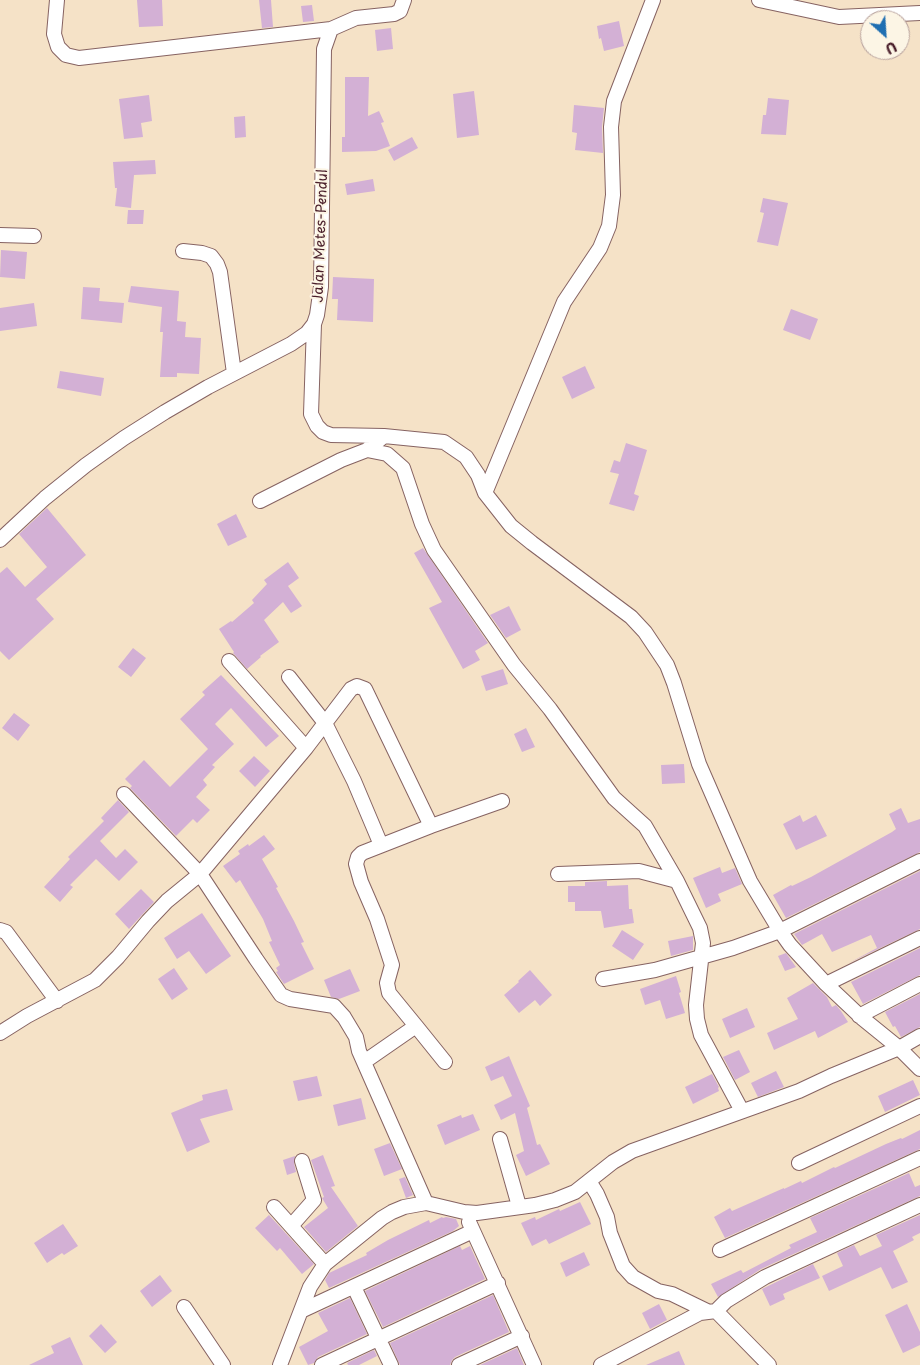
<!DOCTYPE html>
<html>
<head>
<meta charset="utf-8">
<style>
  body { margin:0 }
  #map { position:relative; width:920px; height:1365px; overflow:hidden; background:#f5e2c7; font-family:"Playpen Sans",sans-serif }
  canvas { display:block }
  .north { position:absolute; left:860px; top:10px; width:50px; height:50px; box-sizing:border-box; background:#fcf5e5; border:1px solid #b59f9b; border-radius:50%; rotate:154deg; font-size:14px; font-weight:700; line-height:20px; text-align:center; color:#4a1f2b }
  .north::after { content:''; display:block; margin:auto; width:18px; height:22px; background:#1f6fb2; clip-path:polygon(50% 0,100% 100%,50% 72%,0 100%) }
</style>
</head>
<body>
<div id="map">
<canvas width="920" height="1365"></canvas>
<div class="north">U</div>
</div>
<script>
const c = document.querySelector('canvas').getContext('2d');
c.lineJoin = 'round';
function paint(path, color) { c.fillStyle = color; c.fill(path, 'evenodd'); }
const toPath = rows => new Path2D(rows.map(r => 'M' + r).join(''));
function strokePath(path, color, width, dash) { c.strokeStyle = color; c.lineWidth = width; c.lineCap = dash ? 'butt' : 'round'; c.setLineDash(dash || []); c.stroke(path); }
function drawText(font, color, halo, rows, align = 'center') {
  c.font = font + ' "Playpen Sans",sans-serif'; c.lineWidth = 4; c.setLineDash([]); c.textBaseline = 'middle'; c.strokeStyle = halo; c.fillStyle = color; for (const [text, x, y, turn = 0] of rows) {
    c.save(); c.translate(x, y); c.rotate((+turn || 0) * Math.PI / 180); c.textAlign = isNaN(turn) ? turn : align; if (halo) c.strokeText(text, 0, 0); c.fillText(text, 0, 0); c.restore();
  }
}
paint(toPath([
  [137,0,162,0,163,26,139,27],
  [259,0,271,0,273,27,262,28],
  [312,5,314,21,303,22,301,6],
  [619,21,624,46,604,51,601,38,599,39,597,26],
  [391,28,393,49,377,51,375,30],
  [345,77,369,77,368,116,379,111,384,122,381,123,390,146,376,151,342,152,342,137,345,137],
  [474,91,479,135,457,138,453,94],
  [149,95,152,121,141,123,143,137,124,139,119,99],
  [768,98,789,100,786,135,761,134,763,115,766,115],
  [574,105,604,108,602,127,603,153,575,150,577,133,572,132],
  [245,116,246,137,235,138,234,117],
  [412,137,418,148,394,161,388,150],
  [155,160,156,174,134,175,131,208,115,206,117,188,115,188,113,162],
  [373,179,375,191,347,195,345,184],
  [763,198,788,203,778,246,757,242,764,213,760,212],
  [128,210,144,210,143,224,127,224],
  [1,250,27,252,25,279,0,277],
  [333,277,374,279,373,322,337,320,338,299,332,299],
  [131,286,179,291,177,321,186,322,185,337,201,338,199,374,177,373,177,377,160,377,163,332,160,332,162,307,128,302],
  [83,287,100,288,99,301,124,303,122,323,81,319],
  [34,303,37,326,0,331,0,308],
  [791,309,818,319,810,340,783,330],
  [585,366,595,388,572,399,562,377],
  [60,371,104,378,101,396,57,388],
  [626,443,647,450,634,494,639,496,634,511,609,504,619,474,610,472,614,460,620,462],
  [47,508,86,555,36,599,54,619,9,660,0,651,0,573,7,567,25,587,47,567,19,534],
  [236,514,247,537,228,546,217,524],
  [423,548,488,643,475,651,480,660,463,669,429,608,442,602,414,553],
  [288,562,299,578,288,586,302,606,291,613,283,602,264,620,279,642,260,656,261,657,247,669,233,653,234,652,219,629,231,621,232,622,254,603,252,600,267,584,264,580],
  [509,606,521,630,506,638,490,615],
  [133,648,146,658,131,677,118,667],
  [503,669,508,684,486,691,481,676],
  [221,675,279,736,266,747,231,708,215,724,234,744,212,765,215,767,203,780,207,785,196,797,210,810,197,823,193,819,176,836,130,788,132,786,125,779,144,760,170,787,208,749,180,719,205,695,202,692],
  [14,713,30,725,18,741,2,728],
  [526,728,535,747,522,752,514,734],
  [254,756,270,771,255,787,239,771],
  [684,764,685,783,662,784,661,765],
  [118,800,129,812,100,841,116,858,125,849,138,862,119,881,96,859,70,885,73,887,60,902,44,887,70,859,68,857,104,821,101,818],
  [901,808,908,823,920,819,920,852,786,918,773,895,791,885,792,886,811,877,892,832,896,829,889,814],
  [800,815,803,822,816,815,827,836,796,850,783,824],
  [264,835,275,849,262,859,278,887,276,888,294,921,304,942,301,943,314,969,284,984,276,972,278,971,276,968,280,965,269,942,272,941,263,919,240,880,236,883,223,866,240,854,238,851,248,844,249,846],
  [720,867,722,873,735,868,742,884,718,894,721,901,706,908,693,878],
  [920,871,920,929,849,963,877,948,871,935,832,952,822,934,802,945,794,934],
  [607,881,607,886,628,885,629,909,632,909,634,923,604,928,601,911,575,911,575,902,568,902,568,886,585,886,585,882],
  [141,889,154,902,129,929,115,914],
  [202,913,231,956,206,974,189,951,177,959,164,938],
  [622,930,644,944,633,960,612,946],
  [693,936,693,950,671,956,668,941],
  [920,948,920,975,863,1004,851,982],
  [786,953,796,967,785,971,778,956],
  [174,968,188,989,172,1000,158,979],
  [350,969,360,991,339,999,331,997,324,980],
  [530,970,552,995,540,1006,535,1000,519,1013,504,995,519,982,518,981],
  [676,976,681,992,679,993,685,1013,666,1019,660,1000,645,1005,640,989],
  [813,983,827,997,832,1007,836,1005,841,1011,848,1022,818,1038,815,1031,774,1050,767,1033,798,1019,787,998],
  [920,994,920,1027,901,1037,895,1026,893,1027,885,1012],
  [747,1008,755,1027,730,1038,722,1019],
  [739,1050,750,1072,735,1080,723,1057],
  [509,1056,530,1106,527,1108,537,1145,540,1144,550,1164,526,1176,516,1155,524,1151,515,1113,501,1120,494,1105,512,1096,503,1076,491,1081,485,1067],
  [776,1071,784,1087,758,1097,751,1083],
  [712,1074,719,1087,718,1088,719,1091,693,1104,685,1087],
  [317,1076,322,1096,298,1101,293,1081],
  [913,1080,920,1095,885,1112,878,1096],
  [227,1089,233,1110,200,1119,210,1142,187,1152,171,1113,203,1100,202,1095],
  [361,1098,366,1119,338,1126,333,1105],
  [473,1114,480,1130,445,1145,437,1125,461,1115,462,1118],
  [920,1130,920,1149,725,1238,714,1217,730,1208,732,1211,784,1188,784,1189,801,1181,802,1183,834,1167,835,1168,886,1144,901,1138,902,1139],
  [390,1143,402,1169,384,1176,374,1149],
  [323,1155,335,1186,331,1187,358,1226,326,1252,304,1227,328,1208,322,1198,324,1197,311,1160],
  [295,1156,294,1163,296,1172,287,1175,283,1160],
  [909,1173,915,1187,920,1185,920,1196,761,1269,718,1297,711,1284,741,1270,743,1273,791,1248,789,1245,817,1232,810,1218],
  [405,1177,413,1195,406,1198,399,1179],
  [580,1202,591,1224,549,1244,546,1239,532,1246,521,1223,535,1217,536,1220,559,1209,560,1211],
  [269,1215,314,1264,302,1274,280,1248,277,1251,255,1228],
  [920,1215,920,1233,912,1237,914,1240,893,1251,908,1282,892,1289,881,1267,829,1291,822,1276,843,1266,837,1253,854,1245,860,1256,882,1246,876,1235],
  [442,1217,443,1218,446,1217,456,1219,459,1226,453,1231,329,1288,325,1280,329,1273,367,1255,366,1253,388,1240,429,1220,430,1223],
  [63,1224,78,1246,64,1255,62,1253,47,1263,34,1243],
  [460,1246,462,1250,470,1246,485,1279,383,1327,365,1291],
  [584,1252,590,1265,566,1277,560,1263],
  [813,1264,820,1278,783,1294,785,1299,770,1306,762,1289],
  [160,1275,172,1291,152,1307,140,1291],
  [493,1295,509,1332,455,1357,452,1360,450,1365,400,1365,390,1343],
  [350,1298,367,1334,318,1357,314,1363,308,1365,299,1347,328,1331,318,1313],
  [659,1304,667,1320,650,1329,642,1313],
  [907,1304,920,1332,920,1345,903,1353,885,1315],
  [101,1324,117,1342,105,1353,89,1336],
  [70,1337,83,1365,29,1365,54,1353,51,1346],
  [517,1348,524,1365,480,1365],
  [374,1350,377,1356,359,1365,348,1365,347,1363],
  [679,1351,685,1365,646,1365]
]), '#d3b0d5');
const minor = toPath([
  [57,0,54,34,58,47,66,55,79,58,331,29],
  [759,0,839,17,920,13],
  [0,235,34,236],
  [183,251,202,253,211,256,217,264,220,272,234,373],
  [314,324,311,414,317,426,323,432,331,435,384,436,444,442,466,457,478,475,485,493,511,526,532,543,631,617,645,632,667,665,674,683,699,764,750,881,780,931,733,948,655,970,603,979],
  [384,436,367,450,387,454,403,468,422,524,434,550,514,665,550,709,614,798,645,826,677,881],
  [485,493,564,302,600,248,609,226,613,195,611,127,614,101,653,0],
  [260,501,341,460,367,450],
  [0,540,45,498,86,465,124,438,165,412,208,387,291,344,307,333,314,324,317,315,321,287,324,49,331,29,356,18,394,14,400,11,404,0],
  [229,661,306,748],
  [289,677,325,723,354,781,381,845],
  [124,794,200,874,256,959,281,995,290,999,334,1006,344,1017,356,1037,359,1051,426,1203],
  [920,861,780,931,790,945,826,984,862,1018,899,1048,920,1069],
  [558,874,639,871,677,881,700,928,703,943,696,1005,697,1019,701,1035,742,1111],
  [0,930,6,932,57,1001],
  [826,984,920,938],
  [859,1016,920,984],
  [416,1026,445,1062],
  [0,1033,27,1016,95,980,118,957,148,921,167,901,200,874,306,748,351,689,357,686,365,689,431,826],
  [364,1062,416,1026,389,993,387,983,392,965,377,919,361,882,356,864,358,857,362,853,431,826,502,801],
  [500,1139,519,1206],
  [799,1163,920,1106],
  [589,1181,597,1194,607,1217,610,1233,623,1266,633,1277,658,1291,672,1294,707,1311],
  [274,1207,325,1264],
  [469,1222,534,1365],
  [291,1226,314,1200,302,1161],
  [720,1250,920,1158],
  [354,1287,391,1365],
  [184,1307,223,1365],
  [301,1311,473,1231],
  [716,1311,726,1301,765,1277,920,1205],
  [280,1365,310,1287,325,1264,382,1218,392,1212,404,1207,426,1203,464,1212,477,1213,535,1205,555,1200,575,1192,613,1162,632,1151,799,1091,831,1076,899,1048,920,1036],
  [322,1365,498,1283],
  [459,1365,522,1336],
  [601,1365,700,1313,716,1311,769,1365]
]);
strokePath(minor, '#866362', 16);
strokePath(minor, '#fff', 14);
drawText('14px', '#4a1f2b', '#fcf5e5', [
  ["Jalan Metes-Pendul",321,236,-88]
]);
</script>
</body>
</html>
